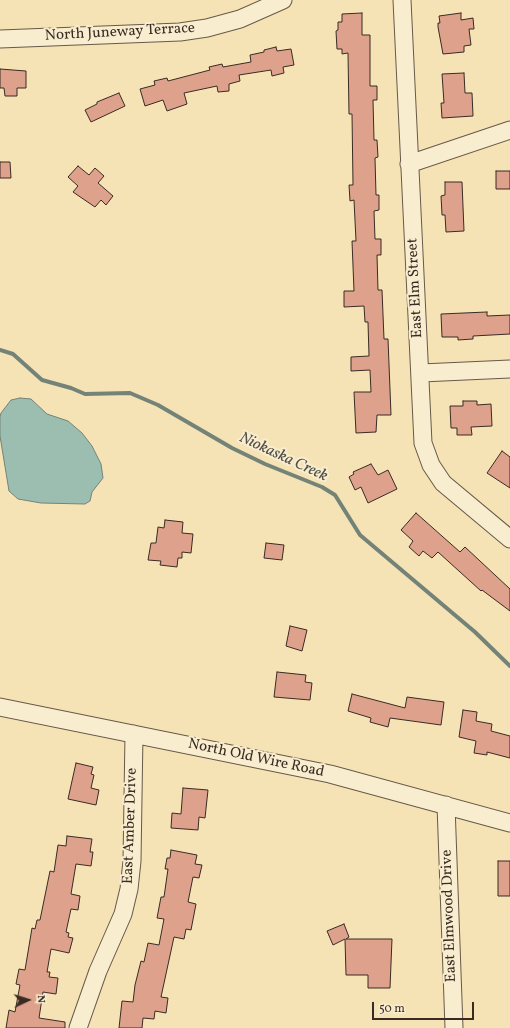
<!DOCTYPE html>
<html>
<head>
<meta charset="utf-8">
<style>
  body { margin:0 }
  #map { position:relative; width:510px; height:1028px; overflow:hidden; background:#f5e3b5; font-family:Vollkorn,serif }
  canvas { display:block }
  .north { position:absolute; left:8px; top:980px; width:40px; height:40px; -webkit-text-stroke:3px #f8edcf; paint-order:stroke; rotate:86deg; font-size:11px; font-weight:700; line-height:16px; text-align:center; color:#392b24 }
  .north::after { content:''; display:block; margin:auto; width:14px; height:18px; background:#392b24; clip-path:polygon(50% 0,100% 100%,50% 72%,0 100%) }
  .scale { position:absolute; left:372px; top:1002px; width:102px; height:18px; box-sizing:border-box; border:2px solid #392b24; border-top:0; padding-left:5px; font-size:12px; line-height:14px; white-space:nowrap; color:#392b24; -webkit-text-stroke:3px #f8edcf; paint-order:stroke }
</style>
</head>
<body>
<div id="map">
<canvas width="510" height="1028"></canvas>
<div class="north">N</div>
<div class="scale">50 m</div>
</div>
<script>
const c = document.querySelector('canvas').getContext('2d');
c.lineJoin = 'round';
function paint(path, color) { c.fillStyle = color; c.fill(path, 'evenodd'); }
const toPath = rows => new Path2D(rows.map(r => 'M' + r).join(''));
function strokePath(path, color, width, dash) { c.strokeStyle = color; c.lineWidth = width; c.lineCap = dash ? 'butt' : 'round'; c.setLineDash(dash || []); c.stroke(path); }
function drawText(font, color, halo, rows, align = 'center') {
  c.font = font + ' Vollkorn,serif'; c.lineWidth = 4; c.setLineDash([]); c.textBaseline = 'middle'; c.strokeStyle = halo; c.fillStyle = color; for (const [text, x, y, turn = 0] of rows) {
    c.save(); c.translate(x, y); c.rotate((+turn || 0) * Math.PI / 180); c.textAlign = isNaN(turn) ? turn : align; if (halo) c.strokeText(text, 0, 0); c.fillText(text, 0, 0); c.restore();
  }
}
const water = toPath([
  [20,398,31,399,47,414,68,421,82,433,92,446,101,464,103,478,92,492,90,501,85,504,41,503,18,499,9,491,0,436,0,417,1,413,11,400,20,398]
]);
paint(water, '#9cbeb0');
strokePath(water, '#748378', 1);
strokePath(toPath([
  [0,350,13,354,42,380,71,388,85,394,130,393,158,405,232,448,265,464,322,487,335,495,360,535,475,632,510,666]
]), '#748378', 4);
const building = toPath([
  [362,13,362,35,370,35,370,86,377,86,377,100,373,100,374,140,377,140,378,157,375,158,376,195,379,195,379,210,374,211,375,239,381,239,381,255,377,255,378,290,382,290,384,339,388,339,391,415,377,415,376,432,356,433,354,392,371,392,370,370,351,371,351,357,369,356,368,322,365,322,364,306,344,307,344,291,354,291,352,241,356,241,354,200,350,201,349,185,353,185,352,114,349,114,348,53,342,54,342,49,337,49,336,31,338,30,338,22,342,22,342,14,362,13],
  [461,13,461,20,473,18,474,29,469,29,471,45,464,46,464,52,443,54,438,27,438,23,440,23,439,16,461,13],
  [276,47,277,51,291,49,294,65,283,67,284,73,272,76,271,70,239,75,240,81,229,84,229,91,218,92,217,86,184,93,187,104,167,111,163,100,145,106,140,89,155,85,154,81,167,78,168,81,210,70,209,67,222,64,223,67,251,62,250,55,264,52,264,50,276,47],
  [0,69,26,71,26,88,17,88,17,96,5,96,4,88,0,88,0,69],
  [464,73,465,93,472,93,473,116,442,118,441,103,444,103,442,74,464,73],
  [119,93,125,106,91,122,85,110,97,104,97,102,119,93],
  [0,162,10,162,11,178,0,178,0,162],
  [78,166,89,175,95,168,104,176,98,183,113,196,106,205,101,200,95,207,73,192,78,186,68,177,78,166],
  [496,171,510,171,510,189,496,189,496,171],
  [445,182,462,182,464,231,446,232,445,215,442,215,441,196,445,195,445,182],
  [487,312,487,316,510,315,510,334,473,336,473,339,458,340,458,337,442,337,441,314,487,312],
  [463,401,477,401,477,405,491,404,492,426,471,427,472,435,457,435,457,428,451,428,450,406,463,406,463,401],
  [502,451,510,457,510,488,487,473,502,451],
  [371,464,378,475,388,470,397,489,368,503,361,487,355,490,349,477,354,474,353,472,371,464],
  [416,513,460,552,465,547,510,589,510,611,482,590,481,591,438,552,432,558,423,551,419,556,409,547,413,541,401,530,416,513],
  [165,520,183,522,182,533,193,534,191,553,182,552,182,558,178,558,177,567,160,565,161,561,148,560,151,543,156,543,158,527,164,528,165,520],
  [266,543,284,545,282,560,264,558,266,543],
  [290,626,307,630,302,651,286,646,290,626],
  [277,672,306,675,305,682,312,683,310,700,274,697,277,672],
  [352,694,405,708,407,697,444,702,441,725,390,718,388,727,370,722,371,718,348,711,352,694],
  [463,710,477,712,476,721,492,724,491,731,510,736,510,758,487,752,487,755,474,753,476,741,459,737,463,710],
  [76,763,93,767,91,774,94,775,91,788,99,790,96,805,68,799,76,763],
  [183,788,208,790,205,818,199,817,198,830,171,828,172,813,181,814,183,788],
  [67,836,92,839,90,852,93,852,91,866,76,864,71,894,80,896,78,910,71,909,66,932,69,933,68,937,73,938,69,953,51,949,47,972,50,972,49,977,58,978,56,994,43,992,39,1018,65,1022,65,1028,6,1028,9,1010,15,1012,20,985,16,984,19,969,25,970,32,928,35,929,37,920,40,920,50,871,54,872,58,845,66,846,67,836],
  [171,850,197,855,195,864,202,865,199,878,193,877,188,902,196,904,191,930,186,929,184,939,174,937,161,997,168,998,166,1013,155,1011,154,1019,143,1018,142,1028,119,1028,122,1001,133,1002,135,985,141,961,144,962,148,943,159,945,164,919,157,918,161,897,164,897,168,869,165,869,167,858,170,858,171,850],
  [498,861,510,861,510,896,498,896,498,861],
  [344,924,349,937,346,939,392,939,390,988,368,988,368,975,346,975,345,939,333,945,327,931,344,924]
]);
paint(building, '#dea18b');
strokePath(building, '#392b24', 1);
const minor = toPath([
  [402,0,423,443,431,465,443,483,510,539],
  [0,39,180,32,207,28,240,19,283,0],
  [409,164,510,130],
  [421,373,510,369],
  [0,707,330,774,510,823],
  [446,805,454,1028],
  [78,1028,98,971,123,914,129,889,132,861,134,734]
]);
strokePath(minor, '#685948', 19);
strokePath(minor, '#f8edcf', 17);
drawText('15px', '#392b24', '#f8edcf', [
  ["North Juneway Terrace",120,33,-3],
  ["East Elm Street",416,288,-93],
  ["North Old Wire Road",256,759,12],
  ["East Amber Drive",131,826,-88],
  ["East Elmwood Drive",450,916,-92]
]);
drawText('italic 16px', '#525047', '#f8edcf', [
  ["Niokaska Creek",283,458,25]
]);
</script>
</body>
</html>
